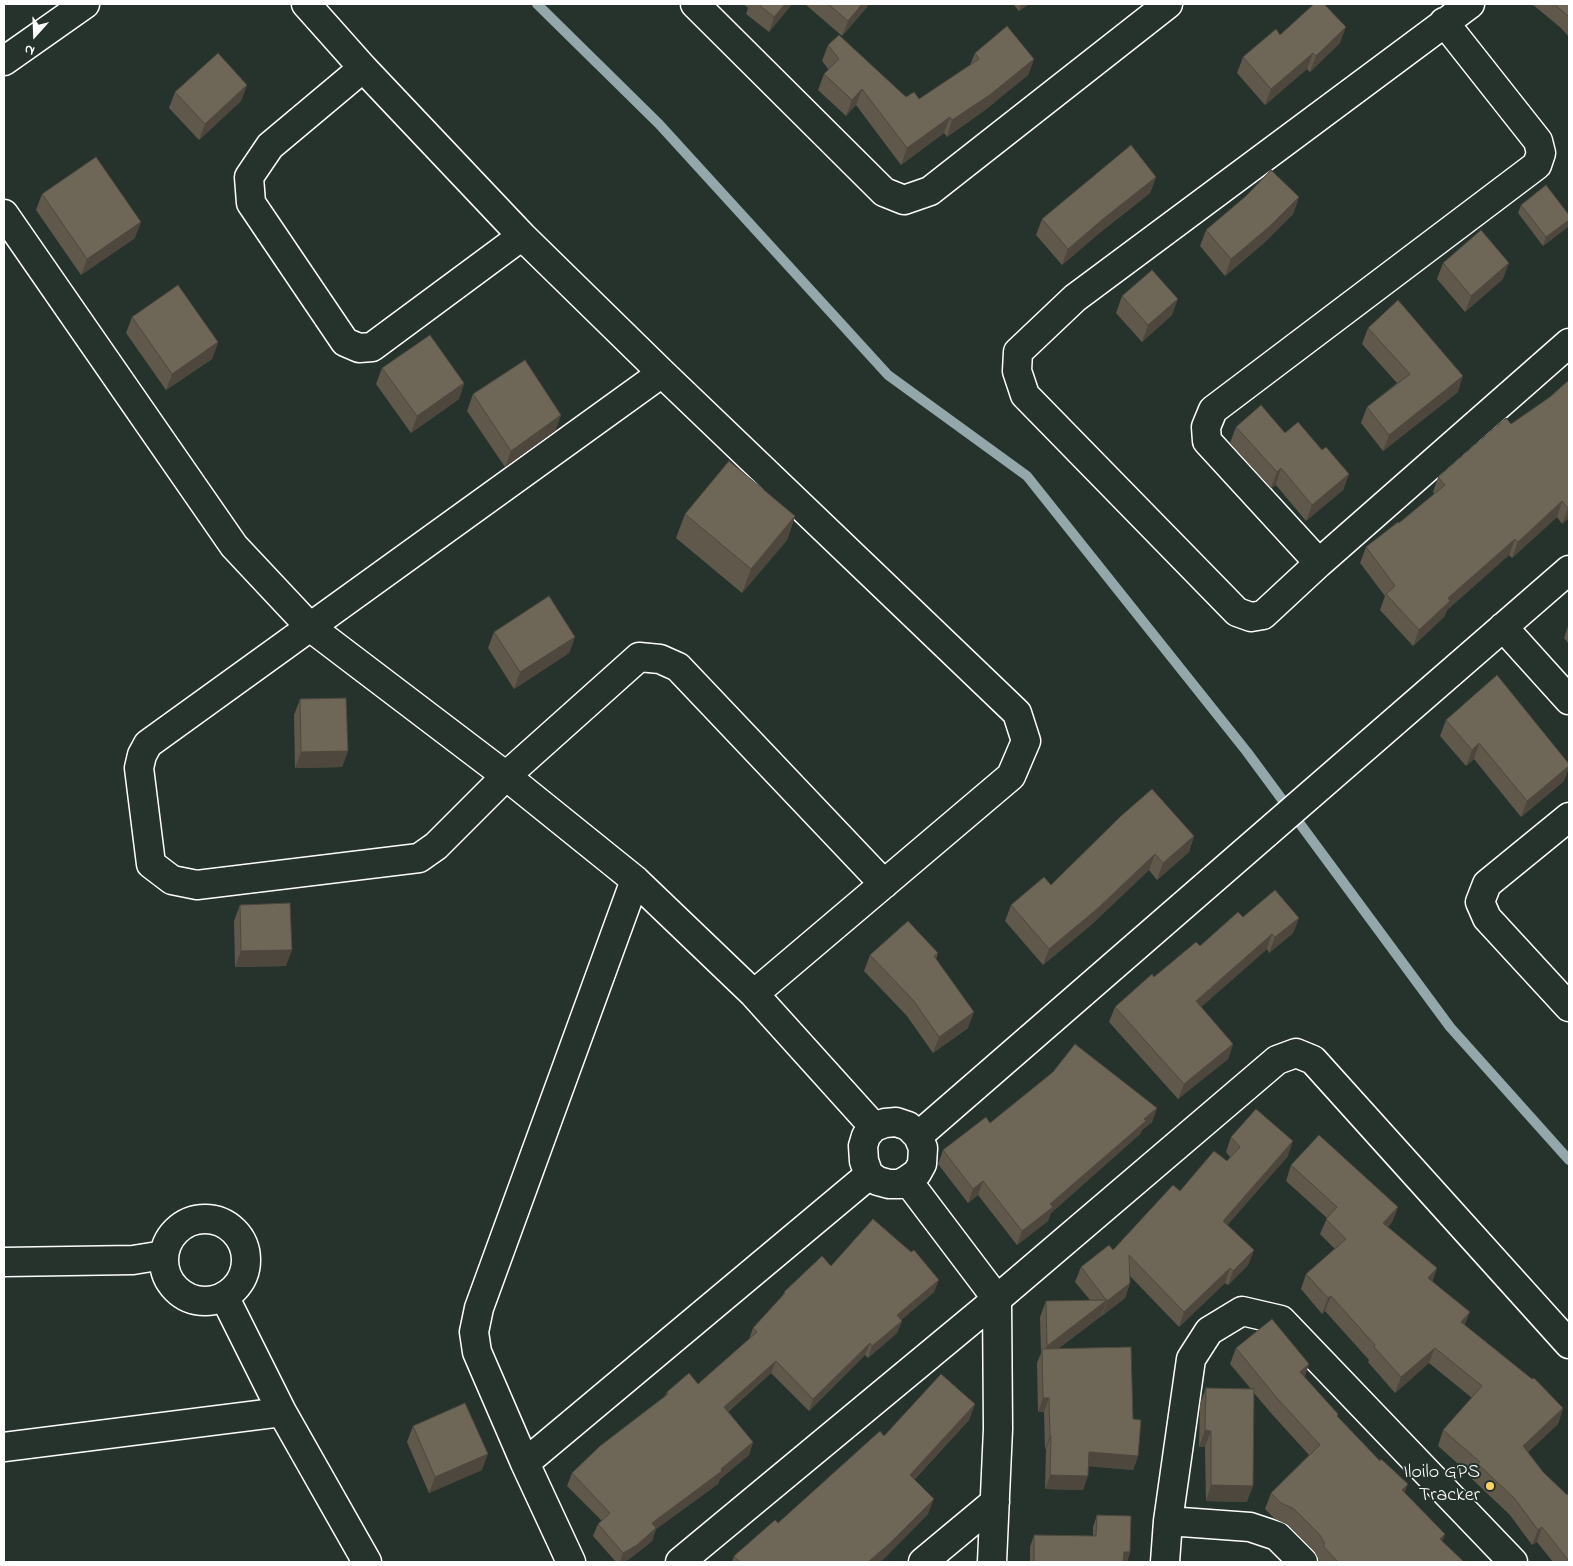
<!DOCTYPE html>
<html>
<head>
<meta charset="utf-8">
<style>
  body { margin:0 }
  #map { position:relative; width:1573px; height:1566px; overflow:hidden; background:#26332d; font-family:"Indie Flower",sans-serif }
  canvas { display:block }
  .frame { position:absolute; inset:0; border:5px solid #fff; pointer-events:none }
  .north { position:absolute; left:10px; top:10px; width:50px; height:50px; -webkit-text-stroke:4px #26332d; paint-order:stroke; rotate:200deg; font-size:14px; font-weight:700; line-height:20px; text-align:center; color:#fff }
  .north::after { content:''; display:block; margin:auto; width:18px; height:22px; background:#fff; clip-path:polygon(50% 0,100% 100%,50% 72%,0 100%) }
</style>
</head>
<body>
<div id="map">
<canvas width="1573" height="1566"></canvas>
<div class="frame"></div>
<div class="north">N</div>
</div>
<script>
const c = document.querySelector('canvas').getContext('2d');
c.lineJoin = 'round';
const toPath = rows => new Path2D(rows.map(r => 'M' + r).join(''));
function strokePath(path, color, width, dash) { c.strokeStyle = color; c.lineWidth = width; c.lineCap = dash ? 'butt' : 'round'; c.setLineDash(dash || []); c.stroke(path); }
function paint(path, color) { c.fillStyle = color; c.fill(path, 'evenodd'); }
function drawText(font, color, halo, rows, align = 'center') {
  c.font = font + ' "Indie Flower",sans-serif'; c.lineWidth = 4; c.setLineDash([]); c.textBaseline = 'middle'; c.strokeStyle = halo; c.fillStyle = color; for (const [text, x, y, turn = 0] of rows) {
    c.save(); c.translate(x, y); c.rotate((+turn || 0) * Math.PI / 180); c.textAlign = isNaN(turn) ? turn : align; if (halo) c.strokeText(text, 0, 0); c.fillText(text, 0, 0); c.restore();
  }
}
strokePath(toPath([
  [537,4,659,124,888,375,1027,476,1247,752,1450,1027,1569,1160]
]), '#94a8ab', 10);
const street = toPath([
  [306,4,363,68,522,236,662,373,1017,713,1026,741,1011,776,754,994],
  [695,4,884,192,904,200,930,191,1168,4],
  [1444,22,1538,141,1541,153,1537,165,1213,410,1206,427,1207,441,1319,563,1569,343],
  [4,61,85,4],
  [363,68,270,146,249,177,251,203,345,342,359,348,372,347,522,236],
  [4,214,234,546,310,627,506,776,635,880,754,994,874,1127],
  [662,373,148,744,142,755,139,768,151,864,172,880,197,885,419,858,436,846,506,776,639,657,660,659,678,667,884,884],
  [1319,563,1263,615,1251,617,1237,612,1025,395,1017,371,1018,352,1075,298,1470,4],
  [1503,627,1569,700],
  [1569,817,1487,884,1480,902,1487,918,1569,1007],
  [896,1122,908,1126,918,1136,923,1148,922,1164,917,1173,907,1180,900,1184,889,1184,878,1181,869,1175,864,1161,863,1146,866,1136,874,1127,885,1123,896,1122],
  [918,1136,1569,570],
  [907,1180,997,1299,998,1429,992,1562],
  '164 1260a41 41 0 1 1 82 0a41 41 0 1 1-82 0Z',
  [4,1262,133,1260,164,1255],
  [224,1296,282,1412,367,1562],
  [4,1447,282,1412],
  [525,1463,869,1175],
  [1168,1521,1250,1527,1277,1536,1303,1562],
  [571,1562,525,1463,477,1352,474,1332,479,1308,635,880],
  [680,1562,997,1299,1277,1060,1296,1053,1313,1060,1569,1344],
  [923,1562,995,1502],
  [1165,1562,1168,1521,1191,1359,1209,1331,1242,1311,1281,1320,1513,1562]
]);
strokePath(street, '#fff', 31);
strokePath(street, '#26332d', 28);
paint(toPath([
  [743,4,792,4,769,32,746,14,748,8],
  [805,4,868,4,867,7,842,36],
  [1013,4,1029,4,1019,11],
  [1532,4,1569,4,1569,37,1561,28],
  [1280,35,1340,43,1310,72,1307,69,1265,105,1237,73,1243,57],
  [828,45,906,97,919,99,970,65,975,53,1034,59,1028,75,985,110,947,137,944,133,901,165,856,105,846,116,818,90,824,74,829,70,822,61],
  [247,85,241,101,199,140,169,108,175,92],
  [1156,177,1150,193,1097,235,1062,265,1036,235,1042,219],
  [42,194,135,238,81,275,36,210],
  [1246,196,1299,197,1293,214,1264,243,1225,276,1200,246,1206,230],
  [1521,205,1569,215,1569,226,1543,246,1518,213],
  [1443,263,1503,279,1465,312,1437,279],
  [1122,296,1172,315,1142,342,1116,313],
  [132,317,218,342,212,359,166,390,126,333],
  [1368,328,1458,392,1383,451,1361,423,1367,407,1397,383,1362,344],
  [382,368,464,383,459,399,411,433,376,384],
  [1569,380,1569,518,1562,524,1557,517,1512,558,1509,555,1447,610,1444,617,1413,646,1380,610,1385,596,1360,563,1366,547,1399,523,1434,494,1433,492,1438,477,1550,397],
  [473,394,561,415,555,431,505,467,467,411],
  [1236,427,1285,433,1322,450,1349,474,1343,490,1306,521,1276,485,1271,488,1230,443],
  [685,514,795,516,787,540,742,593,676,538],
  [1569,623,1569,644,1564,638],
  [494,632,575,637,569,653,514,689,488,648],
  [300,699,348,751,342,767,295,768,294,715],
  [1446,720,1564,781,1521,817,1474,759,1466,766,1440,736],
  [1194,836,1189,852,1157,880,1149,870,1091,925,1043,965,1005,921,1011,905,1051,885],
  [240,905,286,966,235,967,234,921],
  [1243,917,1299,918,1293,933,1269,953,1267,949,1201,1007,1233,1044,1228,1059,1178,1099,1109,1022,1115,1007,1154,977],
  [938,953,936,959,968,1028,933,1053,907,1016,864,971,870,955],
  [1157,1108,1152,1122,1142,1130,1140,1134,1051,1213,1048,1221,1017,1245,978,1195,968,1203,938,1164,943,1150,990,1123],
  [1231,1137,1288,1156,1227,1225,1254,1250,1248,1265,1228,1285,1225,1283,1179,1327,1130,1276,1130,1283,1125,1298,1059,1348,1133,1419,1138,1456,1133,1470,1089,1466,1083,1490,1045,1489,1046,1449,1045,1449,1044,1412,1038,1412,1037,1363,1041,1353,1040,1317,1046,1301,1090,1300,1075,1282,1081,1267,1113,1250,1180,1191,1227,1161,1230,1157,1226,1152],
  [1291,1165,1398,1207,1392,1222,1388,1227,1437,1268,1432,1282,1465,1325,1563,1408,1558,1424,1528,1452,1543,1472,1567,1495,1569,1492,1569,1562,1553,1562,1537,1542,1532,1545,1510,1515,1472,1479,1473,1477,1438,1446,1443,1430,1472,1398,1429,1363,1395,1393,1368,1362,1369,1360,1325,1311,1322,1314,1301,1289,1306,1274,1335,1249,1320,1234,1327,1218,1286,1181],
  [831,1266,934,1292,901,1320,902,1321,897,1333,868,1358,865,1355,809,1411,771,1373,728,1412,753,1442,749,1455,720,1479,718,1484,656,1529,652,1541,632,1557,624,1562,616,1562,593,1536,598,1524,602,1521,567,1486,572,1473,665,1396,667,1392,698,1384,749,1339,753,1328,783,1296,784,1292],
  [1236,1348,1309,1364,1304,1377,1338,1414,1338,1417,1405,1493,1442,1542,1464,1562,1318,1562,1318,1558,1314,1551,1288,1525,1275,1519,1265,1509,1271,1493,1309,1455,1270,1412,1254,1393,1247,1502,1206,1501,1205,1447,1199,1447,1200,1404,1206,1388,1251,1389,1230,1364],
  [975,1404,969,1420,915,1479,928,1514,880,1562,732,1562,734,1556,778,1523,884,1436],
  [413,1426,482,1470,429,1493,407,1442],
  [1097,1515,1130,1552,1127,1562,1030,1562,1030,1547,1034,1535,1093,1536,1093,1527]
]), '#5f584b');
paint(toPath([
  [785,4,792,4,769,32,774,17],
  [862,4,868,4,867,7,842,36,848,21],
  [1021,4,1029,4,1019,11],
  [1346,27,1340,43,1310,72,1316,56],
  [1313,53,1307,69,1265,105,1271,89],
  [1034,59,1028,75,985,110,947,137,952,120],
  [247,85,241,101,199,140,205,124],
  [862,89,856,105,846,116,852,100],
  [950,117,944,133,901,165,907,148],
  [1156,177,1150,193,1097,235,1062,265,1068,249,1103,219],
  [1299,197,1293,214,1264,243,1225,276,1231,259],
  [1569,220,1569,226,1543,246,1546,237],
  [141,222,135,238,81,275,87,259],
  [1509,263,1503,279,1465,312,1471,296],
  [1178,299,1172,315,1142,342,1148,325],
  [218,342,212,359,166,390,172,374],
  [1463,376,1458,392,1383,451,1389,435],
  [464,383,459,399,411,433,417,416],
  [561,415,555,431,505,467,511,451],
  [1281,468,1276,485,1271,488,1277,472],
  [1349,474,1343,490,1306,521,1312,505],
  [1562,501,1557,517,1512,558,1518,542],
  [1569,507,1569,518,1562,524,1568,508],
  [795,516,787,540,742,593,751,569],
  [1515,539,1509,555,1447,610,1444,617,1413,646,1419,630,1448,598],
  [575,637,569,653,514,689,520,672],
  [1479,743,1474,759,1466,766,1472,750],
  [348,751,342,767,295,768,301,752],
  [1569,766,1569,768,1564,781,1521,817,1527,801],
  [1194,836,1189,852,1157,880,1163,863],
  [1155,854,1149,870,1091,925,1043,965,1049,949],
  [1299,918,1293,933,1269,953,1275,937],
  [1272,934,1267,949,1191,1016,1196,1001],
  [292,950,286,966,235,967,241,951],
  [974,1012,968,1028,933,1053,939,1037],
  [1233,1044,1228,1059,1178,1099,1184,1084],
  [1157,1108,1152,1122,1142,1130,1140,1134,1051,1213,1048,1221,1017,1245,1022,1231,1050,1204],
  [1293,1141,1288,1156,1218,1236,1223,1221],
  [983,1181,978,1195,968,1203,973,1189],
  [1398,1207,1392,1222,1377,1238,1383,1223],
  [1254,1250,1248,1265,1228,1285,1233,1271],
  [1230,1268,1225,1283,1179,1327,1184,1312],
  [1437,1268,1432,1283,1428,1278],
  [939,1280,934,1292,893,1327,897,1315],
  [1130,1283,1125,1298,1102,1316,1107,1301],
  [1331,1296,1325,1311,1322,1314,1328,1298],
  [1107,1300,1101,1316,1042,1361,1042,1358,1047,1346],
  [1470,1312,1464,1327,1461,1322],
  [902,1321,897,1333,868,1358,872,1346],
  [870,1343,865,1355,809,1411,813,1399],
  [1435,1348,1429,1363,1395,1393,1401,1377],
  [776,1361,771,1373,719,1419,724,1407],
  [1309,1364,1304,1379,1300,1372],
  [1043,1398,1049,1398,1044,1412,1038,1412],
  [975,1404,969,1420,904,1490,910,1475],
  [1563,1408,1558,1424,1518,1461,1523,1446],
  [1205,1430,1211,1431,1205,1447,1199,1447],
  [1050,1436,1051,1436,1046,1449,1045,1449],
  [753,1442,749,1455,720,1479,718,1484,656,1529,652,1541,632,1557,624,1562,620,1562,623,1553,652,1523,721,1469],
  [1089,1452,1138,1456,1133,1470,1084,1466],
  [488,1454,482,1470,429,1493,435,1477],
  [1050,1475,1088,1476,1083,1490,1045,1489],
  [1408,1484,1402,1499,1402,1490],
  [1211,1485,1253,1486,1247,1502,1206,1501],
  [934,1499,928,1514,884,1559,880,1562,868,1562],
  [1542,1527,1537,1542,1532,1545,1538,1530],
  [1445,1534,1440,1549,1440,1539],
  [1124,1552,1130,1552,1127,1562,1120,1562]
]), '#4d473d');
const building = toPath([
  [758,4,785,4,774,17,758,4],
  [828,4,862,4,848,21,828,4],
  [1314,4,1324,4,1346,27,1316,56,1313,53,1271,89,1243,57,1276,29,1280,35,1314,4],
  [1554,4,1569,4,1569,17,1566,14,1554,4],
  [1007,26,1034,59,991,94,952,120,950,117,907,148,862,89,852,100,824,74,839,59,828,45,839,35,906,97,914,92,919,99,979,59,975,53,1007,26],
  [218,53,247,85,205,124,175,92,218,53],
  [1131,145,1156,177,1103,219,1068,249,1042,219,1131,145],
  [96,157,141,222,87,259,42,194,96,157],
  [1271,170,1299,197,1269,227,1231,259,1206,230,1246,196,1271,170],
  [1546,185,1569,215,1569,220,1546,237,1521,205,1546,185],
  [1481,230,1509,263,1471,296,1443,263,1481,230],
  [1152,270,1178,299,1148,325,1122,296,1152,270],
  [178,285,218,342,172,374,132,317,178,285],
  [1398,300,1463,376,1389,435,1367,407,1410,374,1368,328,1398,300],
  [430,335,464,383,417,416,382,368,430,335],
  [525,360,561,415,511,451,473,394,525,360],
  [1569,380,1569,507,1568,508,1562,501,1518,542,1515,539,1448,598,1450,601,1419,630,1386,594,1395,586,1366,547,1398,522,1399,523,1445,485,1438,477,1506,418,1511,424,1550,397,1569,380],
  [1261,405,1285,433,1298,422,1322,450,1326,447,1349,474,1312,505,1281,468,1277,472,1236,427,1261,405],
  [729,461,795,516,751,569,685,514,729,461],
  [549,596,575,637,520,672,494,632,549,596],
  [1497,675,1569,764,1569,766,1527,801,1479,743,1472,750,1446,720,1497,675],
  [346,698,348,751,301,752,300,699,346,698],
  [1152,789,1194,836,1163,863,1155,854,1097,909,1049,949,1011,905,1044,877,1051,885,1121,816,1152,789],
  [1275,890,1299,918,1275,937,1272,934,1196,1001,1233,1044,1184,1084,1115,1007,1152,974,1154,977,1196,942,1200,946,1238,912,1243,917,1275,890],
  [290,903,292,950,241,951,240,905,290,903],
  [908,921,938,953,934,956,974,1012,939,1037,913,1000,870,955,908,921],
  [1075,1044,1157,1108,1144,1119,1146,1121,1050,1204,1053,1207,1022,1231,983,1181,973,1189,943,1150,986,1117,990,1123,1053,1072,1075,1044],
  [1256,1109,1293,1141,1223,1221,1254,1250,1233,1271,1230,1268,1184,1312,1129,1255,1130,1283,1107,1301,1081,1267,1109,1245,1113,1250,1173,1185,1180,1191,1214,1151,1227,1161,1240,1147,1231,1137,1256,1109],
  [1319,1135,1398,1207,1383,1223,1437,1268,1428,1278,1470,1312,1461,1322,1532,1379,1534,1378,1563,1408,1523,1446,1543,1472,1567,1495,1569,1492,1569,1561,1542,1527,1538,1530,1515,1499,1478,1464,1480,1462,1443,1430,1482,1386,1435,1348,1401,1377,1374,1347,1375,1345,1331,1296,1328,1298,1306,1274,1346,1239,1326,1219,1337,1207,1291,1165,1319,1135],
  [873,1219,911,1252,914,1250,939,1280,897,1315,902,1321,872,1346,870,1343,813,1399,776,1361,724,1407,753,1442,721,1469,722,1471,652,1523,656,1528,637,1545,623,1553,598,1524,610,1513,572,1473,600,1446,668,1394,667,1392,689,1373,698,1384,757,1332,753,1328,785,1293,784,1292,822,1256,831,1266,873,1219],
  [1107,1300,1047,1346,1046,1301,1107,1300],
  [1272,1319,1309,1364,1300,1372,1338,1414,1337,1416,1380,1461,1381,1459,1408,1484,1402,1490,1445,1534,1440,1539,1464,1562,1338,1562,1324,1547,1324,1542,1320,1535,1294,1509,1281,1503,1271,1493,1320,1445,1276,1397,1236,1348,1272,1319],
  [1131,1347,1133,1419,1141,1420,1138,1456,1089,1452,1088,1476,1050,1475,1051,1436,1050,1436,1049,1398,1043,1398,1042,1349,1131,1347],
  [941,1374,975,1404,910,1475,934,1499,890,1543,868,1562,740,1562,734,1556,775,1520,778,1523,880,1431,884,1436,941,1374],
  [1206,1388,1254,1389,1253,1486,1211,1485,1211,1431,1205,1430,1206,1388],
  [465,1403,488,1454,435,1477,413,1426,465,1403],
  [1097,1515,1131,1516,1130,1552,1124,1552,1123,1562,1034,1562,1034,1535,1096,1536,1097,1515]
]);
paint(building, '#6e6657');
strokePath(building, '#4d473d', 1);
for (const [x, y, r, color] of [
  [1490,1486,5,"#ffd166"]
]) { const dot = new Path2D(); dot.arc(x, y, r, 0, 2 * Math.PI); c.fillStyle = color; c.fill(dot); strokePath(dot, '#26332d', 2); }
drawText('20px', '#fff', '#26332d', [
  ["Iloilo GPS",1480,1474],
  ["Tracker",1480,1497]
], 'right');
</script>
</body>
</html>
